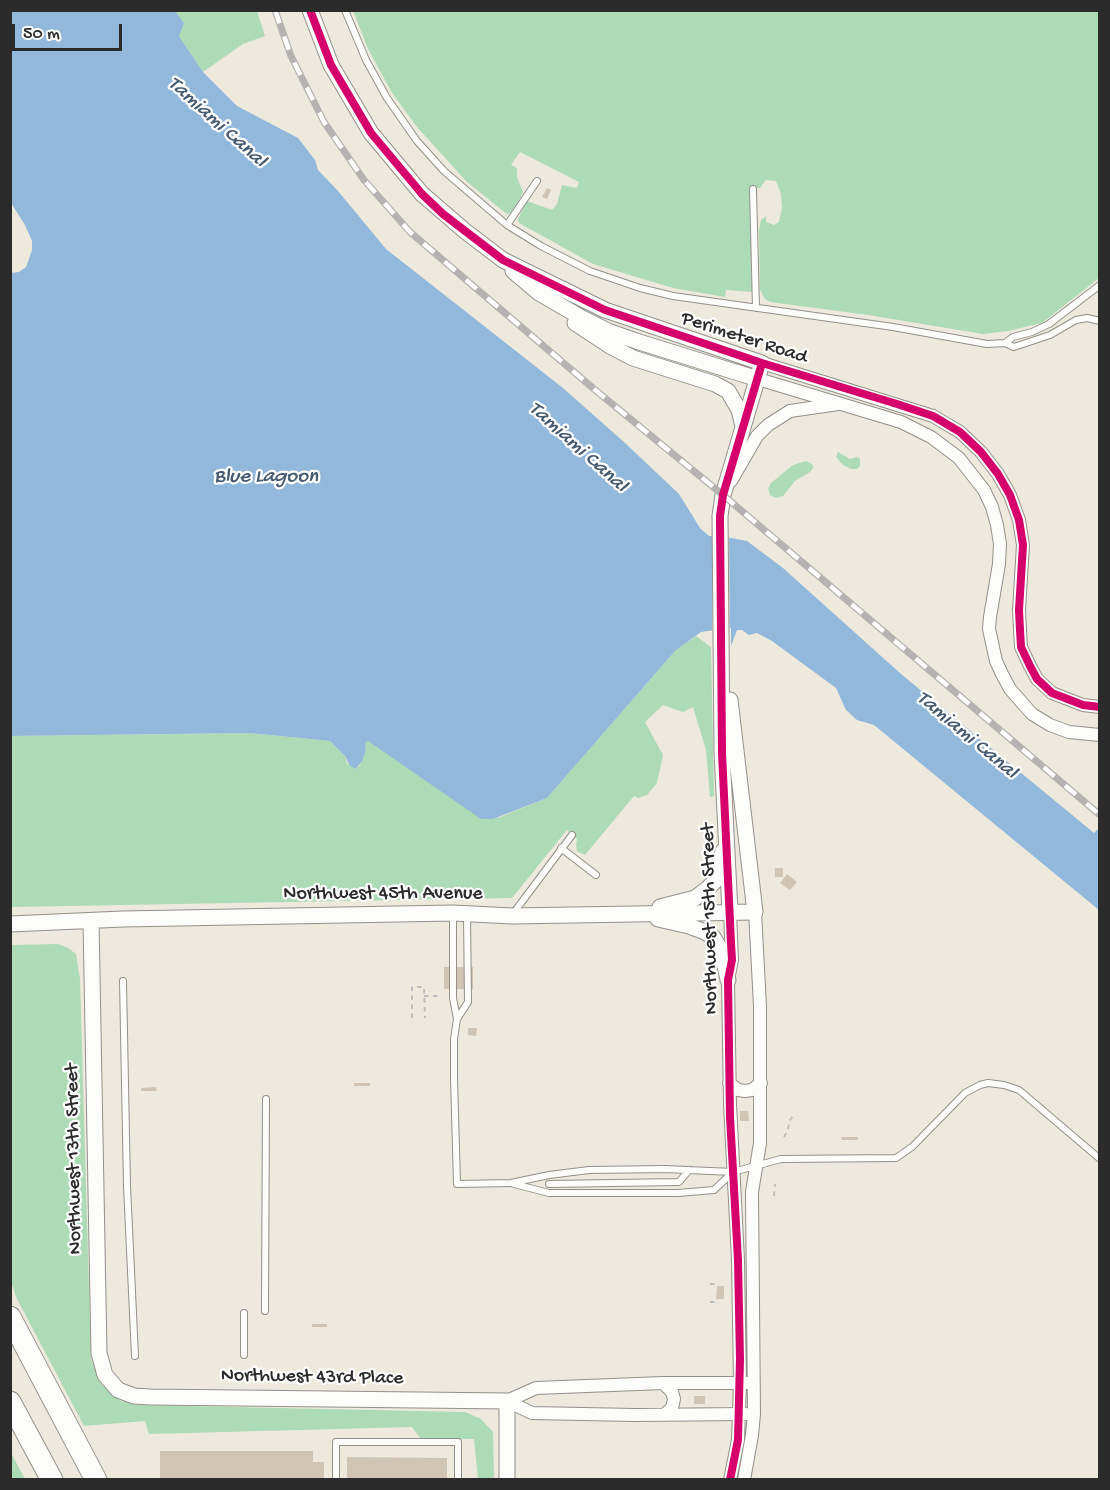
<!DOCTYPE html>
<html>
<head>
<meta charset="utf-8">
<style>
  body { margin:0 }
  #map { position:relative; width:1110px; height:1490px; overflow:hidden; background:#eee9dd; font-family:"Gochi Hand",sans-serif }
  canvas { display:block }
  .frame { position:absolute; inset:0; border:12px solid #2b2b2b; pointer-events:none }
  .scale { position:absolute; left:12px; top:24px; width:110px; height:27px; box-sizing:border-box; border:3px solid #2b2b2b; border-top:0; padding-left:8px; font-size:18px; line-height:21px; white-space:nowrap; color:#2b2b2b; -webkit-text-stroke:4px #fff; paint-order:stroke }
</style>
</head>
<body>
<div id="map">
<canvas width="1110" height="1490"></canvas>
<div class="frame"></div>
<div class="scale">50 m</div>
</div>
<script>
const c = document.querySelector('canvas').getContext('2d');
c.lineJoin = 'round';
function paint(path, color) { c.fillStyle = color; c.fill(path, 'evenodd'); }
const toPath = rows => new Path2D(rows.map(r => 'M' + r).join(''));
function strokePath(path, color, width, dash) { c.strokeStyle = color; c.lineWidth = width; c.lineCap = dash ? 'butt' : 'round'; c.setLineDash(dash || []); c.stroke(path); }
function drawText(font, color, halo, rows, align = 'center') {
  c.font = font + ' "Gochi Hand",sans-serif'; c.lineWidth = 4.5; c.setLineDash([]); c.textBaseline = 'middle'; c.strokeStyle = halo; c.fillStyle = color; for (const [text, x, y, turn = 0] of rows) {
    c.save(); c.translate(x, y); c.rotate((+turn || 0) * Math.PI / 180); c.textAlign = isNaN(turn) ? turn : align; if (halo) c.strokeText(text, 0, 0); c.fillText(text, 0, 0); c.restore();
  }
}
paint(toPath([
  [174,11,257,11,265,36,243,44,203,72,179,36],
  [353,11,1099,11,1099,278,1042,323,1008,331,983,334,868,315,770,302,765,299,760,290,759,230,761,220,766,216,766,222,774,225,779,222,782,208,781,194,776,181,766,180,760,188,750,189,752,292,726,290,725,297,673,288,593,264,519,223,518,219,527,201,552,210,557,204,562,185,577,188,579,182,520,152,511,165,517,168,517,177,523,192,513,212,507,214,467,182,417,127,392,93,368,49],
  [838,452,850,459,857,457,860,459,860,466,857,469,851,469,843,465,836,457],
  [806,461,813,465,813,468,810,472,795,481,783,496,776,498,770,495,768,489,771,483,793,465],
  [696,636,711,647,714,796,710,797,706,750,693,707,683,712,663,705,645,722,663,755,657,783,647,795,638,798,634,796,585,855,577,851,576,845,577,839,567,830,512,898,11,907,10,736,249,733,290,737,330,741,345,756,347,763,356,769,360,765,366,750,365,743,368,741,498,818,547,798,675,651],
  [58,944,68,948,76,954,80,979,91,1359,101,1384,121,1401,138,1405,465,1412,481,1419,493,1432,494,1479,478,1479,474,1439,421,1439,412,1427,149,1434,145,1421,84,1426,16,1297,11,1281,11,945],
  [10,1453,11,1453,25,1479,11,1479]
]), '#addbb5');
paint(toPath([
  [11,11,175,11,184,23,179,36,203,72,237,106,298,138,315,160,318,170,338,191,386,249,563,388,624,442,679,494,700,528,709,536,726,537,747,541,783,568,901,674,1094,833,1099,828,1099,910,874,725,857,720,846,710,836,688,772,641,757,633,749,635,742,630,737,630,731,646,731,628,701,632,675,651,547,798,493,819,481,819,368,741,365,743,366,750,362,761,356,769,350,766,345,756,330,741,290,737,249,733,11,736,10,273,19,272,26,267,32,250,32,241,25,225,11,203]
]), '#92b9db');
paint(toPath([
  [713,533,729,534,730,646,728,646,728,631,712,633]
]), '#eee9dd');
paint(toPath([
  [547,188,551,190,547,199,542,197],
  [775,868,783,868,783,877,775,877],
  [787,874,797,882,790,890,780,883],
  [444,967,473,967,473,989,444,989],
  [468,1028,477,1028,476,1036,468,1035],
  [354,1083,370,1083,370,1086,354,1086],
  [156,1087,157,1091,141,1091,141,1088],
  [740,1111,748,1111,749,1121,740,1121],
  [841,1137,858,1137,858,1140,842,1140],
  [717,1286,724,1286,724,1299,716,1299],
  [312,1324,327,1324,327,1327,312,1327],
  [694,1396,705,1396,705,1404,694,1404],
  [160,1451,313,1451,313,1462,324,1462,324,1480,160,1480],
  [347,1457,447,1458,447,1480,347,1480]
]), '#d0c4b2');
const service = toPath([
  [345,10,366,60,387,98,417,141,444,171,507,225,541,246,590,271,640,288,673,296,893,327,987,344,1005,343,1014,347,1050,335,1076,320,1087,318,1100,321],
  [753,189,756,308],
  [507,225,537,181],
  [1005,343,1013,337,1032,332,1049,324,1100,285],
  [561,848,596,875],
  [453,913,453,998,457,1019,454,1039,454,1078,457,1184,511,1183,549,1175,589,1170,665,1169,733,1172,781,1159,896,1158,912,1147,965,1093,980,1085,988,1083,1004,1085,1019,1090,1100,1159],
  [512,915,572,835],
  [123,981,127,1186,135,1356],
  [457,1019,468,1002,467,915],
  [514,1184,549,1193,678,1193,714,1190,732,1173],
  [549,1184,679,1182,689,1170],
  [265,1311,266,1099],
  [244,1355,244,1313],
  [336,1480,336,1442,458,1442,458,1480]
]);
const minor = toPath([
  [762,363,933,416,960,432,981,452,998,474,1010,495,1019,520,1023,545,1019,610,1020,630,1021,647,1030,666,1037,679,1052,693,1083,705,1100,707],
  [758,379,901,422,931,437,959,458,984,490,992,507,997,525,1000,544,999,564,990,617,989,629,996,661,1002,674,1010,689,1032,714,1050,725,1069,732,1100,735],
  [731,481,757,436,768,425,790,411,838,404],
  [729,1083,738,1090,745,1091,752,1090,761,1083],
  [663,1383,672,1392,674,1399,672,1408,664,1415],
  [507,1401,536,1388,663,1383,747,1383],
  [507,1401,532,1413,634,1415,746,1414],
  [730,1480,738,1440,740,1383,738,1260,730,1104,728,980,732,960,730,912],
  [744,1480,752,1435,754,1414,752,1192,760,1143,760,1006,755,912]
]);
const tertiary = toPath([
  [310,10,331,65,371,133,422,194,465,231,503,260,605,310,762,363,723,495,720,516,722,753,730,912],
  [513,271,539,293,582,318,608,331,636,341,758,379],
  [575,323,610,346,633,358,715,384,728,391,739,410,743,426],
  [660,907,695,898,707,889,715,881,723,851],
  [658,919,689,926,705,932,713,937,722,952,728,980],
  [91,921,99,1353,105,1375,118,1390,134,1396,150,1397,507,1401,507,1480],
  [10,924,123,919,453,913,512,916,755,912,730,700]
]);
const motorway = toPath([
  [10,1317,96,1480],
  [10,1402,52,1480]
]);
strokePath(service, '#93908a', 8);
strokePath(minor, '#93908a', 14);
strokePath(tertiary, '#93908a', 17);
strokePath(motorway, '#93908a', 23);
strokePath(toPath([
  [424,996,442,996],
  [412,1018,412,987,424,987,425,1018],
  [784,1137,788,1130,789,1121,794,1115],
  [774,1196,775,1184],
  [710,1284,716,1284],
  [710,1302,716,1302]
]), '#bebebb', 2, [4.5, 4.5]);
strokePath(service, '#fcfcfa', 6);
strokePath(minor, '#fcfcfa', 12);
strokePath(tertiary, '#fcfcfa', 15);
strokePath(motorway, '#fcfcfa', 21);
const rail = toPath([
  [275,10,291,56,324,122,364,180,410,232,594,389,723,495,1100,815]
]);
strokePath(rail, '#b4b3b2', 7);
strokePath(rail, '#fff', 4.5, [14]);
strokePath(toPath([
  [310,10,331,65,371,133,422,194,443,214,503,260,605,310,762,363,897,404,933,416,960,432,981,452,998,474,1010,495,1019,520,1023,545,1019,610,1020,630,1021,647,1030,666,1037,679,1052,693,1083,705,1100,707],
  [730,1480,738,1440,740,1359,738,1260,730,1117,728,980,732,960,731,943,722,753,720,516,723,495,762,363]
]), '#d6006c', 8);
drawText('20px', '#2b2b2b', '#fff', [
  ["Perimeter Road",744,339,18],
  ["Northwest 45th Avenue",383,895],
  ["Northwest 15th Street",711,919,-91],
  ["Northwest 13th Street",75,1159,-91],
  ["Northwest 43rd Place",312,1378,1]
]);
drawText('italic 21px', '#445b71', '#fff', [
  ["Tamiami Canal",216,123,42],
  ["Tamiami Canal",577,448,42],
  ["Blue Lagoon",266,478],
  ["Tamiami Canal",966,736,40]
]);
</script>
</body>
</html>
